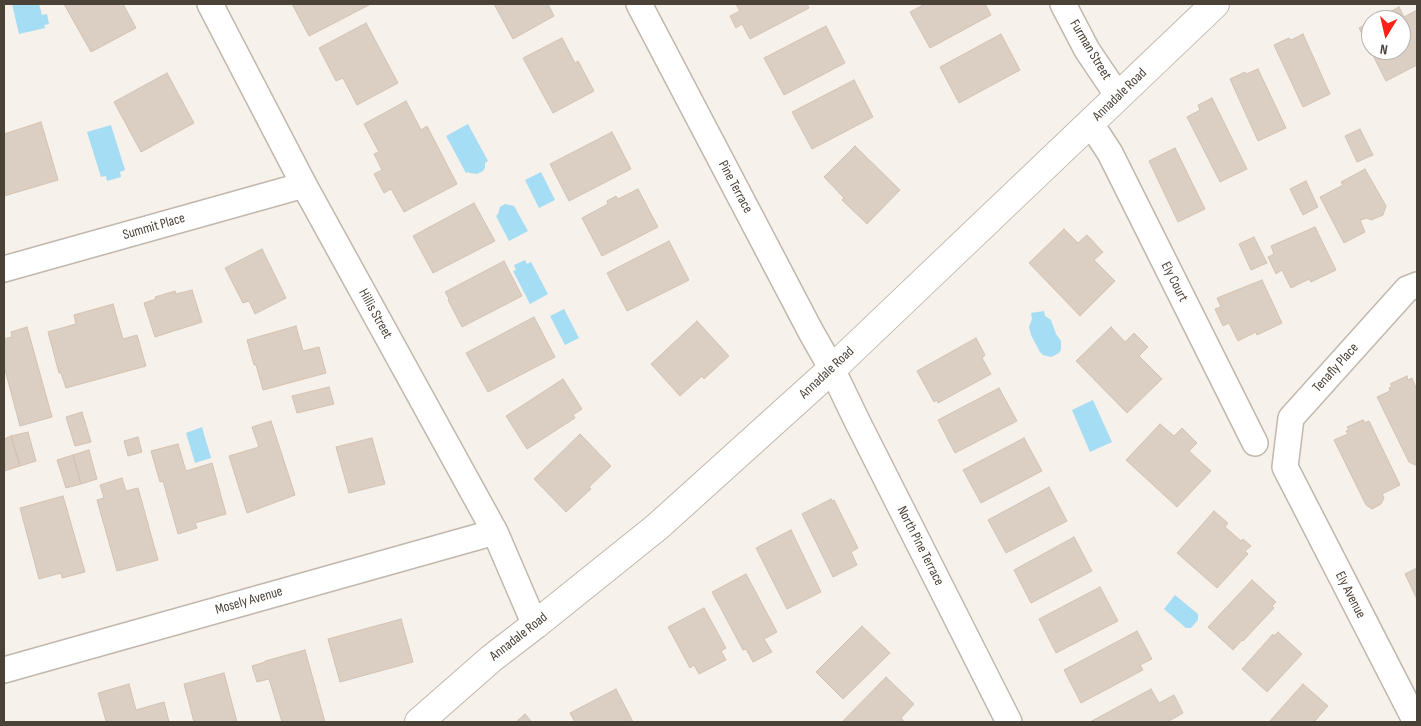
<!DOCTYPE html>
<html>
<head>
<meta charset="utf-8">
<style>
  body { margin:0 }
  #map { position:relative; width:1421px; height:726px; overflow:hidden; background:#f6f1ea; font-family:"Sofia Sans Condensed",sans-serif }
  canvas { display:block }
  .frame { position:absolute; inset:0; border:5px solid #4a4137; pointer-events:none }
  .north { position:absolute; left:1361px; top:10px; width:50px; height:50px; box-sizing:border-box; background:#fff; border:1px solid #b7b3af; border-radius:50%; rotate:189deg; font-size:14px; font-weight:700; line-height:20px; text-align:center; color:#4a4137 }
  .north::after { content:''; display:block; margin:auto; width:18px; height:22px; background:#ff2018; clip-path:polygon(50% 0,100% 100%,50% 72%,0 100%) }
</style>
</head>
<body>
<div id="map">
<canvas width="1421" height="726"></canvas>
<div class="frame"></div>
<div class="north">N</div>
</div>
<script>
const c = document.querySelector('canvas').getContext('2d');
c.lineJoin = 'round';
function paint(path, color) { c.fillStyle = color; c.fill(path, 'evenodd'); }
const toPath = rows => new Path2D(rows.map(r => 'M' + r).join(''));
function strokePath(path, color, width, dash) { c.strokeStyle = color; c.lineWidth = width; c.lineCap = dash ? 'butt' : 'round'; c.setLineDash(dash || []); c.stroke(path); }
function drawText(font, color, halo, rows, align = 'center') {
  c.font = font + ' "Sofia Sans Condensed",sans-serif'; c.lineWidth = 4; c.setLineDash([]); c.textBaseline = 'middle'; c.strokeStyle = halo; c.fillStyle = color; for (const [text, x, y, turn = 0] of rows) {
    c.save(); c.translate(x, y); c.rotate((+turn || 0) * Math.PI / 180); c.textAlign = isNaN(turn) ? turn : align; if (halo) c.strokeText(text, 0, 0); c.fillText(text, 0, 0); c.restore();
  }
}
paint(toPath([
  [12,4,39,4,42,15,47,14,49,24,44,25,45,28,19,34],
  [468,124,488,161,485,163,485,168,483,171,477,174,470,173,468,172,466,173,446,136],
  [111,125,125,170,120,172,121,177,107,181,106,176,101,177,87,132],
  [541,172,555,200,539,208,525,180],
  [505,204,514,206,528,231,509,241,496,216,498,214,500,207],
  [525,260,527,264,531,262,548,294,530,304,513,271,516,270,514,265],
  [564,309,579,338,565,345,550,316],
  [1044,311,1045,316,1051,320,1056,334,1061,341,1061,349,1059,353,1051,357,1043,355,1040,352,1031,335,1029,327,1032,319,1031,313],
  [1093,400,1112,442,1090,452,1072,410],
  [202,427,211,458,195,463,186,433],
  [1175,595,1198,614,1198,620,1191,628,1186,628,1164,609]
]), '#a5ddf4');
const building = toPath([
  [64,4,123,4,136,28,91,52,64,4],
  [292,4,371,4,309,36,292,4],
  [494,4,548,4,554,16,513,39,494,4],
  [736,4,807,4,809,8,750,39,742,24,736,28,730,16,740,11,736,4],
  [925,4,985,4,991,15,930,48,910,12,925,4],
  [1399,7,1404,17,1417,10,1417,65,1386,81,1359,28,1371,22,1371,50,1401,50,1401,20,1374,20,1399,7],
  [366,23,398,83,357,105,343,78,336,81,319,48,366,23],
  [826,26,845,63,784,95,764,58,826,26],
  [1001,34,1020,70,959,103,940,67,1001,34],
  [1303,34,1330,94,1303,107,1274,45,1289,38,1291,40,1303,34],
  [562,38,575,63,578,61,594,91,553,113,523,58,562,38],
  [1258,69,1286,128,1258,141,1230,79,1245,72,1246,74,1258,69],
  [167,73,194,123,141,152,114,102,167,73],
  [854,80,873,117,812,149,792,112,854,80],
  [1212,98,1247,169,1220,182,1187,117,1200,110,1198,105,1212,98],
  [406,101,421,130,427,126,457,184,404,212,391,189,384,193,374,174,382,170,374,154,379,152,364,124,406,101],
  [41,122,58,180,4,196,4,134,41,122],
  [1360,129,1373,155,1357,162,1345,136,1360,129],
  [612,132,631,169,569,201,550,164,612,132],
  [855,146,900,190,867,224,842,200,844,198,824,177,855,146],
  [1175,148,1205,209,1178,222,1149,161,1175,148],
  [1365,169,1386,206,1383,215,1371,220,1367,218,1360,220,1365,232,1344,243,1320,197,1343,185,1341,182,1365,169],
  [1306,181,1318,207,1303,215,1290,189,1306,181],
  [638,189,658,227,602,256,582,218,608,204,607,201,616,196,618,199,638,189],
  [474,203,495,241,433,273,413,236,474,203],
  [1315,227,1336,270,1311,282,1309,279,1291,288,1282,270,1276,274,1268,257,1274,254,1271,246,1315,227],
  [1064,229,1078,243,1087,235,1103,252,1094,260,1115,281,1080,316,1029,263,1064,229],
  [1254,237,1267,263,1251,270,1239,244,1254,237],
  [669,241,689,280,627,311,607,273,669,241],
  [262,249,286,298,255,314,249,301,243,303,225,268,262,249],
  [504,261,522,296,462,327,448,300,449,299,445,292,504,261],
  [1262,280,1282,323,1257,335,1256,332,1238,341,1229,323,1223,326,1215,309,1221,307,1217,298,1262,280],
  [192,290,202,322,155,337,144,303,156,299,155,297,175,291,176,294,192,290],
  [113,304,123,339,137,335,146,366,66,388,61,373,59,373,48,332,76,324,74,315,113,304],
  [534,317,555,357,488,392,466,353,534,317],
  [697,321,729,356,704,379,702,376,680,396,651,364,697,321],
  [296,326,303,351,319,347,326,373,263,390,256,365,254,365,247,340,296,326],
  [27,327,52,417,20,426,4,366,4,339,12,337,11,332,27,327],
  [1111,327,1125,342,1134,333,1148,347,1139,356,1162,379,1127,413,1076,361,1111,327],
  [976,338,985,355,982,358,991,374,938,403,937,400,934,402,917,371,976,338],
  [1407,376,1408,380,1412,378,1417,390,1417,464,1415,465,1409,462,1377,397,1390,391,1389,388,1392,386,1390,384,1407,376],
  [563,379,582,409,573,415,575,418,527,449,506,416,563,379],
  [329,387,334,404,297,413,292,396,329,387],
  [999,388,1017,421,955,453,938,420,999,388],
  [82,412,91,442,75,446,66,417,82,412],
  [1363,420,1365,423,1369,421,1400,485,1382,494,1384,498,1381,504,1372,509,1366,505,1334,440,1348,434,1346,431,1349,430,1347,427,1363,420],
  [271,421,295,495,247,513,229,456,259,447,252,427,271,421],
  [1160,424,1174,436,1182,428,1197,443,1189,451,1211,471,1177,507,1126,460,1160,424],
  [28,432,36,461,20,466,11,436,28,432],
  [580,434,611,466,589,487,591,489,566,512,534,479,580,434],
  [11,436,20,466,4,471,4,439,11,436],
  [138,437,142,452,128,456,124,441,138,437],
  [372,438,385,484,349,493,336,447,372,438],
  [1024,438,1042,471,981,503,963,470,1024,438],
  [178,444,186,471,212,463,226,514,195,523,197,528,178,534,163,481,160,482,151,451,178,444],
  [89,450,97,479,81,484,73,455,89,450],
  [73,455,81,484,66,488,57,460,73,455],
  [122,478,126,491,138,488,158,560,117,571,97,500,104,498,100,485,122,478],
  [1049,487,1067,521,1006,553,988,520,1049,487],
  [63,496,85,572,62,578,61,573,39,579,20,508,63,496],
  [831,499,832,501,834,500,858,548,851,552,857,565,833,577,802,514,831,499],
  [1214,511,1228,523,1225,527,1241,541,1243,539,1251,546,1245,551,1248,554,1217,588,1177,553,1214,511],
  [791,530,821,592,787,609,756,548,791,530],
  [1074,537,1092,571,1031,603,1014,570,1074,537],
  [1417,568,1417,599,1405,574,1417,568],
  [746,574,777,632,764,639,772,652,753,662,746,649,743,650,712,592,746,574],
  [1252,580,1276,602,1272,606,1274,608,1243,641,1242,640,1233,650,1208,627,1252,580],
  [1100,587,1118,621,1056,653,1039,619,1100,587],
  [704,608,726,648,721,651,726,660,699,674,694,665,690,668,668,627,704,608],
  [401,619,413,662,340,682,328,639,401,619],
  [862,626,890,653,843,699,816,672,862,626],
  [1137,631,1152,659,1140,665,1143,670,1081,703,1064,670,1137,631],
  [1278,632,1302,654,1267,692,1242,669,1273,634,1274,636,1278,632],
  [305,650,325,722,282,722,269,679,257,682,252,666,265,662,265,661,305,650],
  [224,673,237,722,194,722,184,684,224,673],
  [886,677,914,704,901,718,905,722,842,722,886,677],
  [129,684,136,710,164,702,169,722,110,722,110,720,106,721,98,693,129,684],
  [1303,684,1328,706,1314,722,1269,722,1303,684],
  [616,689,633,722,575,722,570,713,616,689],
  [1151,689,1159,703,1174,695,1183,713,1169,721,1169,722,1090,722,1151,689],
  [525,714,532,722,516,722,525,714]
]);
paint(building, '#dbcec2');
strokePath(building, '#d3c2b2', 1);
const minor = toPath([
  [210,4,304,185,495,532,535,625],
  [639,4,811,332,832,369,857,421,1009,722],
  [1063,4,1087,50,1118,96],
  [1091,124,1110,153,1255,443],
  [4,269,304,185],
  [4,670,495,532],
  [1416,722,1285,467,1291,418,1407,289,1417,285]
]);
const tertiary = toPath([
  [419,722,492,658,535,625,657,527,832,369,1215,4]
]);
strokePath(minor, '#c2b7ac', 28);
strokePath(tertiary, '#c2b7ac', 30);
strokePath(minor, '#fff', 25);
strokePath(tertiary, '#fff', 28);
drawText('14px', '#4a4137', '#fff', [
  ["Furman Street",1090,50,59],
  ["Annadale Road",1120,95,-44],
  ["Pine Terrace",735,187,62],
  ["Summit Place",154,227,-16],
  ["Ely Court",1174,282,63],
  ["Hillis Street",375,314,61],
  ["Tenafly Place",1336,368,-48],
  ["Annadale Road",827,373,-43],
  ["North Pine Terrace",920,546,63],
  ["Ely Avenue",1350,595,63],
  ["Mosely Avenue",249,601,-16],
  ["Annadale Road",519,637,-38]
]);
</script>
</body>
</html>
